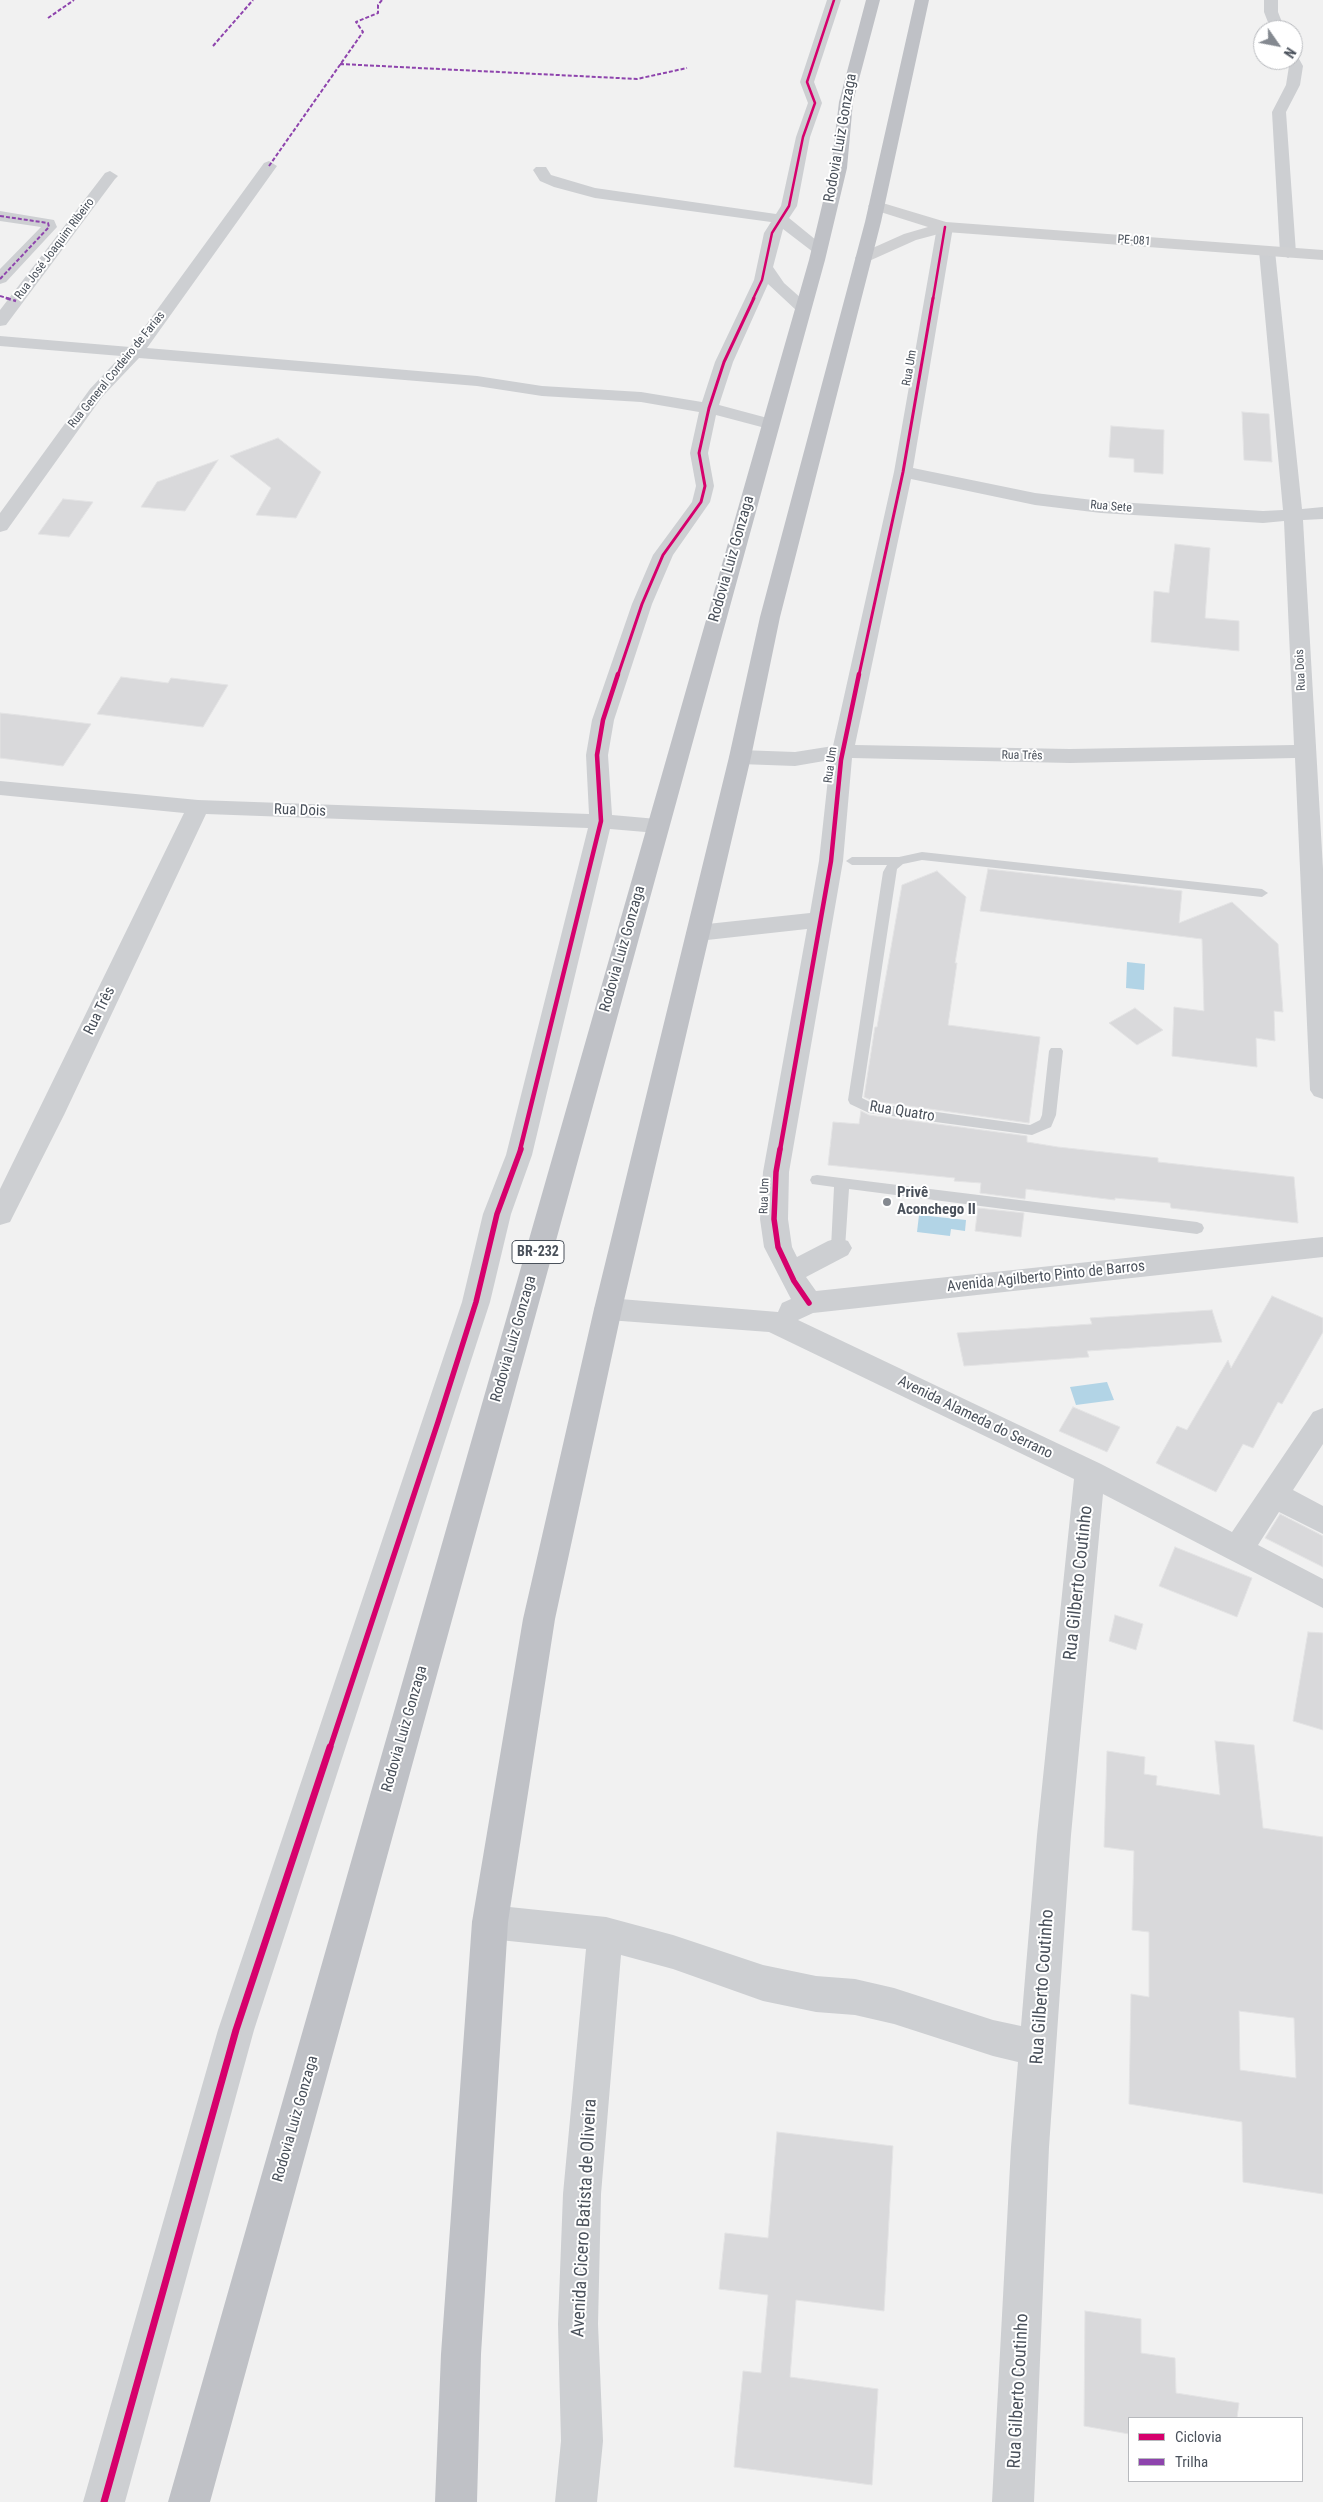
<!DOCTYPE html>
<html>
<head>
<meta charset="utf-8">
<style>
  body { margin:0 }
  #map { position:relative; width:1323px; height:2502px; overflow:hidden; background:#f1f1f1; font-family:"Roboto Condensed",sans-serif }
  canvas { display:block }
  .legend { position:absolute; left:1128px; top:2417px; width:175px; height:65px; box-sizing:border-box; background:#fff; border:1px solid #b7b9bd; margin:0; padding:6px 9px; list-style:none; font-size:15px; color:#4a515b }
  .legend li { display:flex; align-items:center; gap:10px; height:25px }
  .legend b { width:25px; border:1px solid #b7b9bd }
  .north { position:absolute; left:1253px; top:20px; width:50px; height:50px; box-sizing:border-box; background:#fff; border:1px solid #b7b9bd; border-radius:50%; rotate:123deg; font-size:14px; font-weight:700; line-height:20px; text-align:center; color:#4a515b }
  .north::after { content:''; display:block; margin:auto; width:18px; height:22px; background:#848990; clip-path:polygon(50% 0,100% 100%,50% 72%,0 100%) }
</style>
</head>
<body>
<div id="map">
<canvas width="1323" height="2502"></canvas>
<ul class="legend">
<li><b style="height:6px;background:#d6006c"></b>Ciclovia</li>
<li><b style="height:6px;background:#8e44ad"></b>Trilha</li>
</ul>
<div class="north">N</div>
</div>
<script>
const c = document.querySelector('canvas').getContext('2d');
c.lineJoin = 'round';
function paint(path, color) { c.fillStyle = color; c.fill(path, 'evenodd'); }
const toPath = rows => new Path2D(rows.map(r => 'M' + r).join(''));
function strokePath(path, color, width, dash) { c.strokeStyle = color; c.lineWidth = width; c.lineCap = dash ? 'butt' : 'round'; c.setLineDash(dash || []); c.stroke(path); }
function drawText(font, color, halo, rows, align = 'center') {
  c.font = font + ' "Roboto Condensed",sans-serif'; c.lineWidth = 4; c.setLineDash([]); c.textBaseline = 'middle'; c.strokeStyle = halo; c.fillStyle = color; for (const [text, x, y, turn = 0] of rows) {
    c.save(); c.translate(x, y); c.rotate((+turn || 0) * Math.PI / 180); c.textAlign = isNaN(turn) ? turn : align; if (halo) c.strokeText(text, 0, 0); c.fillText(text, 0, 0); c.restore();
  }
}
paint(toPath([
  [1127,962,1145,964,1144,990,1126,988],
  [919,1215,966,1220,965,1231,951,1229,950,1236,917,1232],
  [1107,1382,1114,1400,1076,1405,1070,1387]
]), '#b2d4e6');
const building = toPath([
  [1242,412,1269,414,1272,462,1244,460,1242,412],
  [1111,426,1164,430,1163,474,1134,472,1134,459,1109,457,1111,426],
  [278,438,321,472,296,518,256,515,271,488,230,456,278,438],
  [218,460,185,511,141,507,157,482,218,460],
  [63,499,93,502,69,537,38,534,63,499],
  [1175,544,1210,548,1205,618,1239,621,1239,651,1151,642,1154,591,1169,593,1175,544],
  [121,677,168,683,171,678,228,685,203,727,97,714,121,677],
  [0,713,19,715,91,724,63,766,0,758,0,713],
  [988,869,1182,891,1179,923,1232,902,1278,944,1283,1012,1274,1011,1275,1041,1256,1038,1257,1067,1172,1056,1174,1007,1204,1011,1202,939,980,911,988,869],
  [937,871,966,897,955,963,957,963,948,1025,1040,1037,1029,1123,873,1101,864,1097,875,1027,877,1027,902,885,937,871],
  [1135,1008,1163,1030,1137,1045,1109,1023,1135,1008],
  [861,1111,869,1115,1027,1136,1027,1142,1058,1147,1158,1158,1158,1162,1294,1177,1298,1223,1171,1208,1170,1203,1115,1198,1115,1200,1026,1189,1025,1199,980,1193,981,1183,954,1181,955,1178,828,1165,833,1122,859,1124,861,1111],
  [978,1208,1024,1213,1021,1237,975,1231,978,1208],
  [1272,1296,1323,1318,1323,1332,1282,1404,1278,1402,1253,1448,1243,1444,1216,1492,1156,1463,1177,1426,1187,1430,1228,1360,1231,1368,1272,1296],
  [1212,1310,1222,1342,1087,1351,1089,1357,964,1366,957,1333,1092,1324,1090,1318,1212,1310],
  [1073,1407,1120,1427,1107,1452,1059,1431,1073,1407],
  [1280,1514,1323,1536,1323,1567,1265,1538,1280,1514],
  [1175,1547,1252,1578,1237,1617,1159,1586,1175,1547],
  [1115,1615,1143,1624,1136,1650,1109,1641,1115,1615],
  [1308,1632,1323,1633,1323,1730,1293,1721,1308,1632],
  [1215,1741,1254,1745,1263,1828,1323,1837,1323,2194,1243,2182,1242,2122,1129,2104,1131,1994,1149,1997,1149,1932,1132,1930,1134,1851,1104,1847,1107,1751,1145,1757,1144,1774,1157,1776,1156,1785,1220,1795,1215,1741],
  [1239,2011,1294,2018,1296,2078,1240,2070,1239,2011],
  [777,2132,893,2146,884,2311,796,2300,790,2377,878,2389,872,2485,734,2467,743,2371,761,2373,768,2295,719,2289,725,2233,768,2238,777,2132],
  [1085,2311,1141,2319,1141,2353,1175,2358,1176,2393,1239,2403,1237,2418,1129,2418,1129,2434,1084,2426,1085,2311]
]);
paint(building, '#d9d9db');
strokePath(building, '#e3e3e4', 1);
paint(toPath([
  [922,852,1262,889,1268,893,1262,897,922,860,903,864,897,869,862,1098,872,1103,1030,1125,1040,1120,1042,1115,1049,1051,1051,1048,1061,1048,1063,1051,1056,1115,1051,1127,1032,1135,869,1113,850,1104,848,1100,883,872,887,865,852,865,846,861,852,857,899,857,922,852],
  [817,1175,1197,1222,1202,1224,1204,1228,1202,1232,1197,1234,849,1189,845,1248,843,1252,838,1254,833,1252,831,1248,834,1187,812,1184,810,1180,812,1176,817,1175]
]), '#cdcfd2');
paint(toPath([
  [827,0,841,0,814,82,822,103,810,137,797,206,789,218,827,249,825,252,813,252,783,229,773,267,784,283,811,307,809,311,797,311,768,284,733,362,719,405,775,420,778,424,775,428,769,429,716,415,708,453,714,486,710,502,673,555,652,604,614,720,608,755,612,815,657,819,665,821,668,826,665,831,657,833,610,829,532,1155,511,1214,490,1302,254,2030,125,2502,83,2502,218,2030,462,1302,483,1214,506,1155,588,828,206,814,64,1115,10,1222,0,1225,0,1189,184,813,0,795,0,781,198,800,589,814,586,755,592,720,632,604,653,555,692,502,696,486,690,453,699,412,641,402,542,396,477,386,139,358,102,397,7,530,0,532,0,513,90,389,121,356,0,346,0,336,130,347,264,163,269,161,277,166,147,348,477,376,542,386,641,392,702,402,715,362,754,280,764,233,771,222,595,198,554,187,540,181,533,170,536,167,546,167,551,175,595,188,776,214,781,206,796,137,808,103,800,82,827,0],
  [1264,0,1278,0,1278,12,1285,30,1271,30,1264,12,1264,0],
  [1293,56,1298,57,1303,66,1300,85,1286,112,1296,253,1288,258,1280,253,1272,112,1286,85,1289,66,1286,60,1293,60,1293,56],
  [110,171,118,176,115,179,6,325,0,326,0,310,105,173,110,171],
  [0,211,54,220,57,227,6,282,0,284,0,269,41,227,0,221,0,211],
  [945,222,953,227,913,468,1035,493,1101,501,1263,511,1283,510,1259,251,1267,246,1275,251,1302,509,1323,507,1323,519,1303,520,1323,869,1323,1099,1314,1096,1310,1090,1295,758,1070,763,852,758,843,861,789,1172,788,1219,792,1247,797,1257,828,1241,838,1238,848,1241,852,1248,848,1255,806,1277,816,1291,1323,1237,1323,1257,813,1313,798,1320,1101,1464,1232,1532,1313,1412,1323,1408,1323,1444,1293,1490,1323,1506,1323,1534,1279,1512,1258,1545,1323,1579,1323,1608,1103,1494,1071,1835,1049,2147,1034,2502,992,2502,1011,2147,1018,2062,993,2056,894,2024,855,2015,816,2012,763,2001,673,1969,621,1955,601,2194,598,2324,603,2441,597,2502,555,2502,561,2441,558,2324,563,2194,586,1949,490,1939,478,1934,472,1922,478,1910,490,1905,606,1917,673,1935,763,1965,816,1976,855,1979,894,1988,993,2020,1021,2026,1037,1835,1074,1479,769,1332,608,1320,598,1317,594,1309,598,1301,608,1298,778,1312,782,1303,791,1299,764,1247,760,1219,763,1172,807,929,698,941,690,939,686,933,690,927,698,925,810,913,819,861,830,760,795,766,740,764,732,762,729,757,732,752,740,750,795,752,833,746,894,472,937,227,945,222],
  [911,479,1035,505,1101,513,1263,523,1284,521,1294,745,1070,749,855,745,911,479]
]), '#cdcfd2');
paint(toPath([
  [876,201,946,222,1323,250,1323,260,946,232,916,240,869,261,857,261,855,258,857,255,904,234,928,227,871,209,868,206,871,203,876,201]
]), '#cfd0d2');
paint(toPath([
  [866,0,880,0,853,102,847,168,825,260,210,2502,168,2502,809,260,831,168,839,102,866,0],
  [915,0,929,0,881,222,780,617,751,757,622,1309,555,1619,508,1922,481,2354,477,2502,435,2502,441,2354,472,1922,523,1619,594,1309,729,757,760,617,865,222,915,0]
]), '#bfc1c6');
strokePath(toPath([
  [48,18,74,0],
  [213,46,253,0],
  [340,64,637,79,687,68],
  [269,166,363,32,356,22,378,13,378,5,382,0],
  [0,216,48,223,49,227,0,279],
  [0,296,10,299]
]), '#8e44ad', 2, [4, 2]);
strokePath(toPath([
  [6,298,16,301]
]), '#8e44ad', 2.5, [5, 2.5]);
strokePath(toPath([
  [753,299,762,280,772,233,789,206,803,137,815,103,807,82,834,0],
  [933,299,945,227]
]), '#d6006c', 2.5);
strokePath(toPath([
  [618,675,642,604,663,555,701,502,705,486,699,453,709,408,724,362,754,298],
  [859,675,903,472,933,298]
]), '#d6006c', 3);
strokePath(toPath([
  [520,1150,601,821,597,755,603,720,618,674],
  [780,1150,831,861,841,760,859,674]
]), '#d6006c', 4.5);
strokePath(toPath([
  [780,1149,776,1172,774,1219,778,1247,794,1281,809,1303],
  [330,1748,438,1422,476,1302,497,1214,521,1149]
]), '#d6006c', 5.5);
strokePath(toPath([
  [104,2502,236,2030,330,1747]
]), '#d6006c', 7);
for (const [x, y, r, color] of [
  [887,1202,5,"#848990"]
]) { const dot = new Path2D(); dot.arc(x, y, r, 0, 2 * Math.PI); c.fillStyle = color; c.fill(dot); strokePath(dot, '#fff', 2); }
drawText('12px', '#4a515b', '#fff', [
  ["PE-081",1134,241,4],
  ["Rua José Joaquim Ribeiro",55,249,-53],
  ["Rua Um",910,368,-80],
  ["Rua General Cordeiro de Farias",117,370,-51],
  ["Rua Sete",1111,507,5],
  ["Rua Dois",1301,670,-93],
  ["Rua Três",1022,756,1],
  ["Rua Um",831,765,-82],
  ["Rua Um",765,1196,-88]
]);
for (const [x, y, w] of [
  [538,1252,52]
]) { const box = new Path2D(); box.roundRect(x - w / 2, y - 11.5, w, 23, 4); c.fillStyle = '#fff'; c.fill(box); strokePath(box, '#4a515b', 1); }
drawText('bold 14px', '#4a515b', null, [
  ["BR-232",538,1252]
]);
drawText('15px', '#4a515b', '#fff', [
  ["Rodovia Luiz Gonzaga",841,138,-80],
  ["Rodovia Luiz Gonzaga",732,559,-74],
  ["Rua Dois",300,811,2],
  ["Rodovia Luiz Gonzaga",623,949,-74],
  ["Rua Três",100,1011,-64],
  ["Rua Quatro",902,1112,9],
  ["Avenida Agilberto Pinto de Barros",1046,1277,-6],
  ["Rodovia Luiz Gonzaga",514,1339,-74],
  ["Avenida Alameda do Serrano",975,1418,26],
  ["Rodovia Luiz Gonzaga",405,1729,-74],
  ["Rodovia Luiz Gonzaga",296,2119,-74]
]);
drawText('bold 15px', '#4a515b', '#fff', [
  ["Privê",897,1193],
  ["Aconchego II",897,1210]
], 'left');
drawText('18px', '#4a515b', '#fff', [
  ["Rua Gilberto Coutinho",1079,1583,-84],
  ["Rua Gilberto Coutinho",1043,1987,-86],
  ["Avenida Cicero Batista de Oliveira",585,2218,-87],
  ["Rua Gilberto Coutinho",1019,2391,-87]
]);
</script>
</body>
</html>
